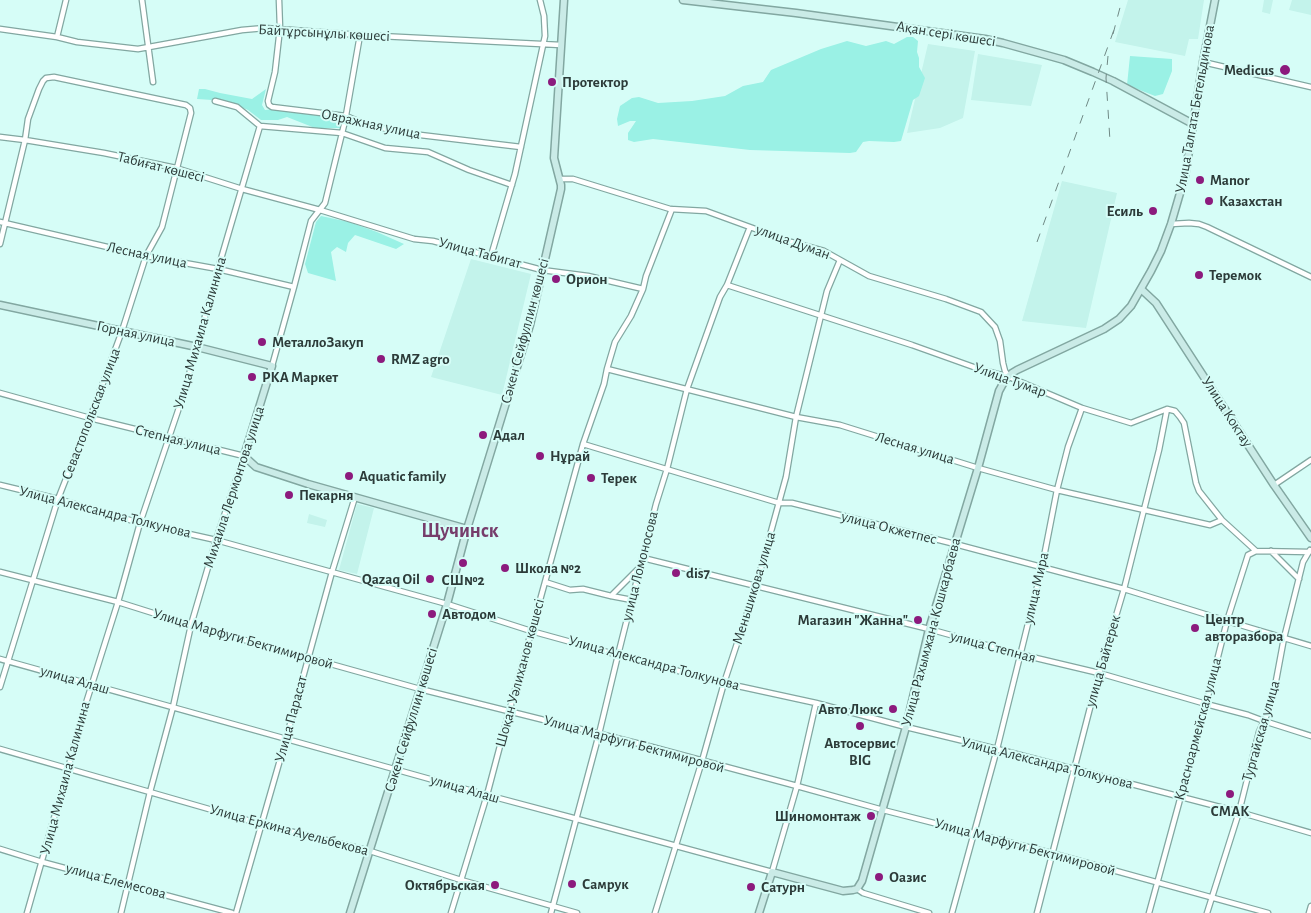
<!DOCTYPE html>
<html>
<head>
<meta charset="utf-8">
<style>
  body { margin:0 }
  canvas { display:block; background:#d6fdf7 }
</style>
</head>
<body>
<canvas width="1311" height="913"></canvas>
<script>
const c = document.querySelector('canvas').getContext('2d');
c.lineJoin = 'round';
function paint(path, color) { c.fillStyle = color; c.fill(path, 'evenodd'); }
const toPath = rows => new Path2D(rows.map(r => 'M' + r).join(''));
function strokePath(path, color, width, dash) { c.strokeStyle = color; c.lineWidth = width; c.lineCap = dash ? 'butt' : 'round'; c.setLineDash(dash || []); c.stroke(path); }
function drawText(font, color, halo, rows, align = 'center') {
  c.font = font + ' "Alegreya Sans",sans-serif'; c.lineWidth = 4; c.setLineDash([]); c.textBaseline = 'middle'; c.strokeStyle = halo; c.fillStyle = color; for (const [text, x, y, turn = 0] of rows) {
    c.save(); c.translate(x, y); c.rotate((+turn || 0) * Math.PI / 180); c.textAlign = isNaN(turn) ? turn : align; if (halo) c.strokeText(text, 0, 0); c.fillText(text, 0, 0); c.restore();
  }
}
paint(toPath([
  [1128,0,1204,0,1198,39,1189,39,1185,56,1115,42],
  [1264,0,1273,0,1270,14,1262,12],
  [1292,0,1311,0,1311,15,1289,10],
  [928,44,975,51,963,118,940,128,907,133],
  [978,54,1042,65,1031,106,971,100],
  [1062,181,1117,193,1086,328,1022,321],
  [471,259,531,274,502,395,431,377],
  [357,504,374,508,357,574,339,570],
  [309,514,327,520,325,527,307,523]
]), '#c3f3eb');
paint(toPath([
  [907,37,913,37,918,41,917,52,919,58,919,67,925,78,919,96,913,100,901,141,894,142,869,141,863,142,856,152,850,153,750,150,653,139,634,142,628,140,628,133,636,121,630,121,618,126,617,119,620,106,632,98,639,97,658,103,692,101,725,96,743,86,763,82,771,70,821,49,847,41,866,46,886,41,894,44],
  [1130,56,1172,59,1172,71,1163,94,1155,96,1127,85],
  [199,89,205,89,220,93,252,99,266,89,262,105,265,110,275,109,312,115,342,118,340,128,315,128,287,117,278,120,261,120,248,110,227,101,197,99],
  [321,216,349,222,377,232,404,244,396,249,355,235,348,243,346,252,337,247,331,252,336,281,308,273,305,264,316,222]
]), '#9af1e5');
const street = toPath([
  [142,0,153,82],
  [279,0,280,28,275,72,268,101,269,105,272,107,346,116,367,125,412,134,521,147],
  [0,29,57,37,77,42,138,49,242,30,265,28,360,35,561,45],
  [57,37,66,0],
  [1203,62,1311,87],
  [215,101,237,107,260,126,342,133,385,148,428,152,469,170,512,185],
  [0,137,25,140,104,153,176,168,242,189,320,210,414,239,433,241,542,270,588,276,643,289],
  [560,179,573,179,670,209,706,211,791,242,824,251,869,276,946,299,981,312,995,327,1000,341,1003,363,1005,371,1009,377],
  [0,222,146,256,218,269,294,287],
  [1171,224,1189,223,1199,224,1207,227,1311,277],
  [0,244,25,140,28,119,39,89,43,81,46,78,54,77,186,105,190,108,191,113,162,227,146,256,122,331,90,418,58,499,0,687],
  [491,256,515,174,545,36,544,16,540,0],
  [727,285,912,345,982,370,1009,377,1082,408,1131,423,1167,409,1175,411,1180,417,1184,423,1196,483,1199,491,1222,520,1256,551,1309,552],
  [272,366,294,287,311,221,325,203,345,121,360,35],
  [607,369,796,417,840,425,978,468,1057,490,1210,525,1222,520],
  [0,393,90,418,244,456,216,540,191,625,173,707,150,792,121,913],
  [583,444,779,503,792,503,955,544,1124,589,1227,621,1311,646],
  [0,485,58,499,140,523,216,540,447,604,531,631,618,655,724,683,816,703,906,727,997,749,1239,812,1311,833],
  [1274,485,1311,460],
  [1271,551,1299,579],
  [643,558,756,586,929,629,1019,654,1099,673,1206,704,1248,715,1264,721,1311,736],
  [0,572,118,602,191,625,420,689,652,747,797,786,883,810,1051,853,1268,913],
  [545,582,570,590,583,589,611,596,632,600],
  [611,596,640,567],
  [0,659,487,795,577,819,772,872,797,786,816,703],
  [0,749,261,824,370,851,461,880,577,913],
  [0,849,42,862,232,913],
  [857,889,863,893,929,913],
  [27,913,68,769,80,722,118,602,140,523,184,393,218,269,260,126],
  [236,913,286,739,332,572,355,497],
  [451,913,487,795,509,712,545,582,583,444,604,384,607,369,615,342,631,316,643,289,646,276,672,209],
  [551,913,599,734,618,655,656,504,667,469,687,389,720,297,727,285,750,227],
  [655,913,702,761,724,683,756,586,786,477,796,417,827,291,840,260],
  [952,913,997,749,1042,567,1057,490,1068,447,1082,408],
  [1037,913,1099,673,1124,589,1159,450,1167,409],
  [1149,913,1206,704,1227,621,1248,555,1256,551],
  [1207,913,1239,812,1259,732,1269,710,1273,697,1284,638,1303,562,1310,550],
  [1309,913,1311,906]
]);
const secondary = toPath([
  [683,0,796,13,985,39,1003,43,1064,60,1093,72,1113,81,1193,124],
  [1141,289,1156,303,1274,485,1311,538],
  [0,305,197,347,272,366,244,456,256,467,308,484,467,529],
  [350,913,447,604,467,529,530,325,561,189,561,185,554,158,564,0],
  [759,913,772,872,843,891,853,890,857,889,862,881,906,727,929,629,978,468,999,391,1005,380,1012,373,1017,370,1104,329,1119,319,1131,306,1151,271,1161,251,1171,224,1185,176,1203,62,1215,0]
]);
strokePath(street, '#82a7a1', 7);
strokePath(secondary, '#82a7a1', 9);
strokePath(street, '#fff', 4.5);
strokePath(secondary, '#caebe7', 6);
strokePath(toPath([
  [1113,34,1122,0],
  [1108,56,1106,78,1110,141],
  [1037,242,1115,27]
]), '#708985', 1, [9, 9]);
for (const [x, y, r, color] of [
  [1285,70,6,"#8c1a7d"],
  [552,82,5,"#8c1a7d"],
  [1200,180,5,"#8c1a7d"],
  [1209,201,5,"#8c1a7d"],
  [1153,211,5,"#8c1a7d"],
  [1199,275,5,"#8c1a7d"],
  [556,279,5,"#8c1a7d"],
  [262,342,5,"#8c1a7d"],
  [381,359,5,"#8c1a7d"],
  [252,377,5,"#8c1a7d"],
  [483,435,5,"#8c1a7d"],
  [540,456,5,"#8c1a7d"],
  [349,476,5,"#8c1a7d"],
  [591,478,5,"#8c1a7d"],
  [289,495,5,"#8c1a7d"],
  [463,563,5,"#8c1a7d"],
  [505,568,5,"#8c1a7d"],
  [676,573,5,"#8c1a7d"],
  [430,579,5,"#8c1a7d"],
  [432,614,5,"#8c1a7d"],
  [918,620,5,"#8c1a7d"],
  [1195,628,5,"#8c1a7d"],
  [893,709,5,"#8c1a7d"],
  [860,726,5,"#8c1a7d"],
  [1230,794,5,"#8c1a7d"],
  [871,816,5,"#8c1a7d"],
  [879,877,5,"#8c1a7d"],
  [572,884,5,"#8c1a7d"],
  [495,885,5,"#8c1a7d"],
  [751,887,5,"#8c1a7d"]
]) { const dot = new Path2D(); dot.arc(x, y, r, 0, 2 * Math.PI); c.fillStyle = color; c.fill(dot); strokePath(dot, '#d6fdf7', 2); }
drawText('15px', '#2c3b39', '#d6fdf7', [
  ["Байтұрсынұлы көшесі",324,33,3],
  ["Ақан сері көшесі",946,34,9],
  ["Улица Талгата Бегельдинова",1195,109,-80],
  ["Овражная улица",371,124,12],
  ["Табиғат көшесі",161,167,14],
  ["улица Думан",793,242,20],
  ["Улица Табигат",480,253,15],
  ["Лесная улица",147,255,12],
  ["Сәкен Сейфуллин көшесі",525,331,-75],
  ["Улица Михаила Калинина",200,333,-74],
  ["Горная улица",136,334,12],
  ["Улица Тумар",1010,380,20],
  ["Улица Коктау",1227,412,57],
  ["Севастопольская улица",91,414,-69],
  ["Степная улица",178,440,14],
  ["Лесная улица",915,448,17],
  ["Михаила Лермонтова улица",234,487,-72],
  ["Улица Александра Толкунова",105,512,14],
  ["улица Окжетпес",889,528,14],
  ["улица Ломоносова",640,566,-76],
  ["Меньшикова улица",754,588,-73],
  ["улица Мира",1036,588,-77],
  ["Улица Рахымжана Кошкарбаева",931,632,-75],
  ["Улица Марфуги Бектимировой",243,639,16],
  ["улица Степная",993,647,15],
  ["улица Байтерек",1103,661,-74],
  ["Улица Александра Толкунова",654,663,15],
  ["Шоқан Уәлиханов көшесі",520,673,-75],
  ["улица Алаш",75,680,16],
  ["Улица Парасат",291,719,-75],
  ["Сәкен Сейфуллин көшесі",411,720,-73],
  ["Красноармейская улица",1198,729,-75],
  ["Тургайская улица",1261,731,-74],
  ["Улица Марфуги Бектимировой",634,744,15],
  ["Улица Александра Толкунова",1047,763,14],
  ["Улица Михаила Калинина",65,778,-75],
  ["улица Алаш",465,789,16],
  ["Улица Еркина Ауельбекова",289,830,15],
  ["Улица Марфуги Бектимировой",1025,847,15],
  ["улица Елемесова",116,881,15]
]);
drawText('bold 15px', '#2c3b39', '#d6fdf7', [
  ["Medicus",1274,70,"right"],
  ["Протектор",562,82],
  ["Manor",1210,180],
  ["Казахстан",1219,201],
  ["Есиль",1143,211,"right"],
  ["Теремок",1209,275],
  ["Орион",566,279],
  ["МеталлоЗакуп",272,342],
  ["RMZ agro",391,359],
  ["РКА Маркет",262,377],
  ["Адал",493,435],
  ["Нұрай",550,456],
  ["Aquatic family",359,476],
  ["Терек",601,478],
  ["Пекарня",299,495],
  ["Школа №2",515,568],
  ["dis7",686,573],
  ["Qazaq Oil",420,579,"right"],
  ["СШ№2",463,580,"center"],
  ["Автодом",442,614],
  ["Центр",1205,619],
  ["авторазбора",1205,636],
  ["Магазин \"Жанна\"",908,620,"right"],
  ["Авто Люкс",883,709,"right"],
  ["Автосервис",860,743,"center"],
  ["BIG",860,760,"center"],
  ["СМАК",1230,811,"center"],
  ["Шиномонтаж",861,816,"right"],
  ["Оазис",889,877],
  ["Самрук",582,884],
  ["Октябрьская",485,885,"right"],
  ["Сатурн",761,887]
], 'left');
drawText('bold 20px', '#763d6b', '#d6fdf7', [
  ["Щучинск",460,531]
]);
</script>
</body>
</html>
